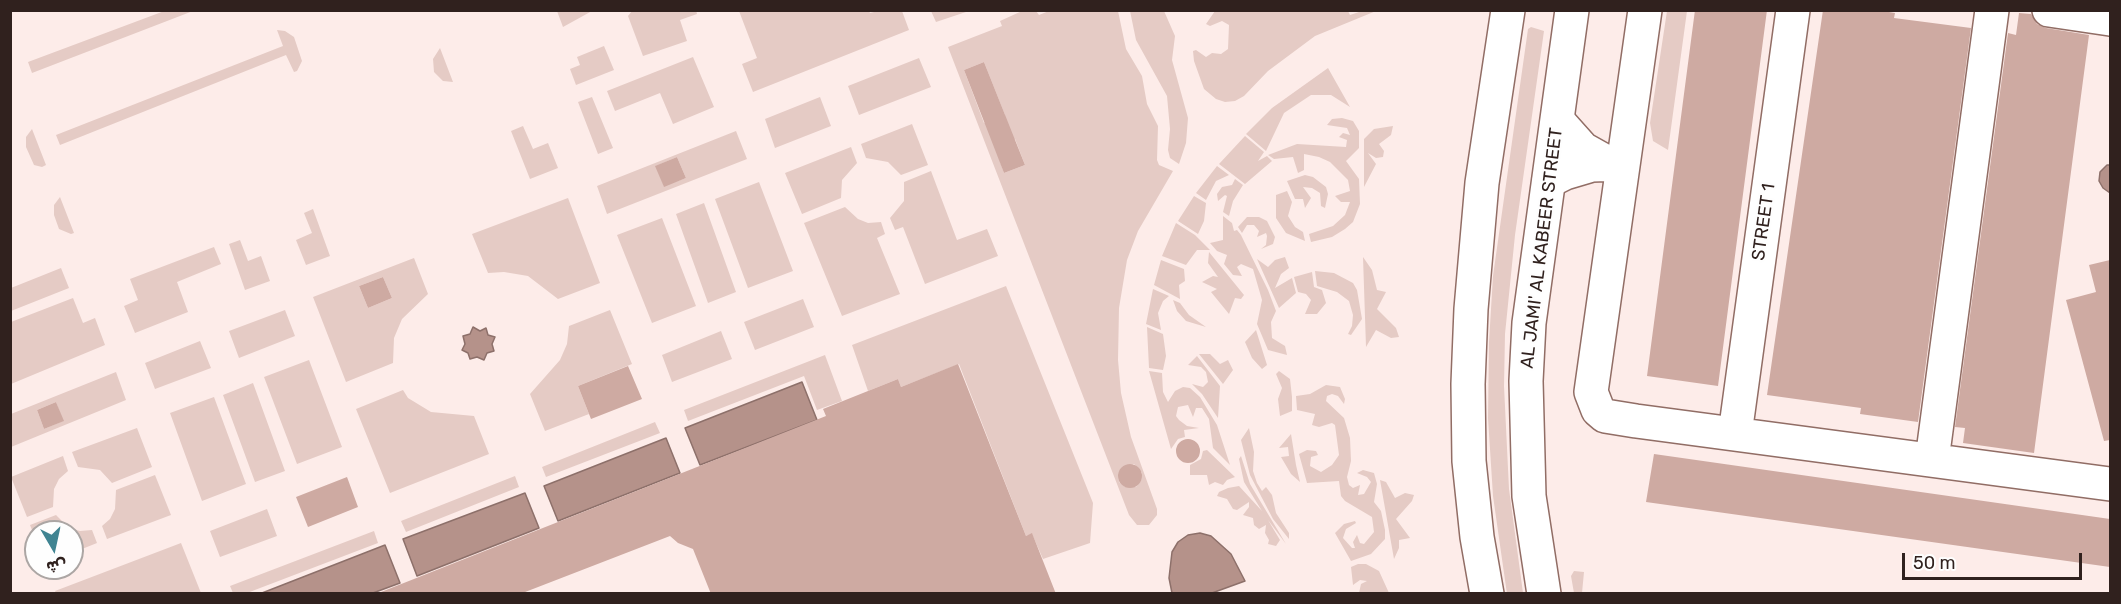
<!DOCTYPE html>
<html>
<head>
<meta charset="utf-8">
<style>
  body { margin:0 }
  #map { position:relative; width:2121px; height:604px; overflow:hidden; background:#fdece9; font-family:Rubik,"Noto Naskh Arabic",sans-serif }
  canvas { display:block }
  .frame { position:absolute; inset:0; border:12px solid #30211e; pointer-events:none }
  .north { position:absolute; left:24px; top:520px; width:60px; height:60px; box-sizing:border-box; background:#fefefe; border:2px solid #aca6a4; border-radius:50%; rotate:171deg; font-size:16px; font-weight:700; line-height:24px; text-align:center; color:#30211e }
  .north::after { content:''; display:block; margin:auto; width:21px; height:27px; background:#408492; clip-path:polygon(50% 0,100% 100%,50% 72%,0 100%) }
  .scale { position:absolute; left:1902px; top:553px; width:180px; height:27px; box-sizing:border-box; border:3px solid #30211e; border-top:0; padding-left:8px; font-size:18px; line-height:21px; white-space:nowrap; color:#30211e; -webkit-text-stroke:4px #fefefe; paint-order:stroke }
</style>
</head>
<body>
<div id="map">
<canvas width="2121" height="604"></canvas>
<div class="frame"></div>
<div class="north">ش</div>
<div class="scale">50 m</div>
</div>
<script>
const c = document.querySelector('canvas').getContext('2d');
c.lineJoin = 'round';
function paint(path, color) { c.fillStyle = color; c.fill(path, 'evenodd'); }
const toPath = rows => new Path2D(rows.map(r => 'M' + r).join(''));
function strokePath(path, color, width, dash) { c.strokeStyle = color; c.lineWidth = width; c.lineCap = dash ? 'butt' : 'round'; c.setLineDash(dash || []); c.stroke(path); }
function drawText(font, color, halo, rows, align = 'center') {
  c.font = font + ' Rubik,sans-serif'; c.lineWidth = 5; c.setLineDash([]); c.textBaseline = 'middle'; c.strokeStyle = halo; c.fillStyle = color; for (const [text, x, y, turn = 0] of rows) {
    c.save(); c.translate(x, y); c.rotate((+turn || 0) * Math.PI / 180); c.textAlign = isNaN(turn) ? turn : align; if (halo) c.strokeText(text, 0, 0); c.fillText(text, 0, 0); c.restore();
  }
}
paint(toPath([
  [167,10,193,11,32,73,28,62],
  [557,11,557,10,592,11,563,27],
  [632,11,696,10,697,14,680,20,687,41,643,56,628,16],
  [869,11,870,13,878,11,902,11,909,30,753,92,742,64,757,58,739,11],
  [931,11,969,11,936,22],
  [1022,11,1036,11,1039,15,1049,11,1118,11,1126,49,1142,76,1147,104,1158,126,1157,160,1159,165,1173,171,1138,231,1127,260,1119,308,1118,360,1121,393,1131,437,1157,509,1157,515,1149,525,1137,525,1129,515,948,47,1002,26,1000,21],
  [984,62,1005,115,984,123,964,70],
  [1015,139,1025,165,1004,173,995,147],
  [1134,464,1142,473,1141,481,1136,487,1125,487,1119,482,1118,474,1126,465],
  [1130,11,1164,11,1175,36,1172,60,1188,118,1186,143,1179,164,1170,158,1168,150,1170,129,1167,96,1136,40],
  [1348,11,1350,15,1362,11,1376,11,1315,36,1268,71,1244,96,1235,101,1225,102,1216,99,1204,89,1194,61,1193,51,1196,50,1206,57,1212,53,1221,54,1228,49,1229,25,1222,21,1210,26,1206,24,1215,11],
  [1667,11,1687,11,1668,150,1653,141,1650,123],
  [1531,27,1544,31,1515,235,1505,334,1504,386,1509,489,1523,593,1507,594,1493,496,1488,418,1489,342,1493,276,1528,29],
  [277,30,285,31,294,37,302,61,297,71,294,72,286,55,60,145,56,135,283,46],
  [604,46,614,70,576,85,570,69,580,65,577,57],
  [440,48,453,82,443,81,434,72,433,59],
  [693,57,714,107,673,124,660,93,615,111,607,91],
  [919,58,931,87,859,115,848,86],
  [1328,68,1350,107,1331,95,1311,95,1284,113,1266,151,1246,134,1272,108],
  [592,97,613,148,598,154,578,102],
  [820,97,831,126,775,148,765,119],
  [1342,118,1353,121,1359,131,1359,148,1346,161,1359,179,1360,204,1353,222,1345,229,1332,237,1311,242,1309,234,1333,226,1345,215,1350,202,1341,202,1335,196,1350,191,1348,180,1330,162,1319,157,1304,154,1304,170,1298,173,1293,157,1274,159,1268,155,1297,144,1346,147,1347,140,1339,137,1343,133,1350,135,1347,128,1327,125,1332,119],
  [912,124,928,165,901,175,888,162,866,158,861,144],
  [523,126,533,149,548,143,558,168,530,179,511,131],
  [1393,126,1391,135,1379,144,1384,151,1383,157,1376,158,1368,153,1376,164,1364,187,1364,139,1374,129],
  [32,129,46,165,42,167,34,165,26,147,26,137],
  [736,131,747,159,607,214,597,186],
  [677,157,686,178,664,186,656,166],
  [1245,136,1264,152,1258,161,1267,156,1272,161,1245,184,1219,164],
  [851,147,857,163,842,180,841,198,802,214,785,173],
  [1217,166,1229,175,1216,181,1206,200,1196,193],
  [931,171,957,240,987,229,998,256,925,284,903,227,895,230,890,218,904,201,904,182],
  [1305,175,1313,177,1326,187,1328,194,1325,208,1321,206,1320,193,1312,188,1303,187,1311,198,1305,208,1303,199,1295,199,1287,181],
  [1235,179,1243,185,1233,201,1229,216,1223,212,1227,196,1225,195,1218,201,1217,194,1222,187,1232,185],
  [759,182,793,271,748,288,715,199],
  [1287,191,1292,202,1288,216,1295,227,1303,232,1305,241,1286,233,1276,218,1276,195],
  [1194,196,1206,203,1204,221,1198,234,1178,221],
  [60,197,74,233,71,234,59,229,54,215,54,205],
  [568,198,600,283,558,299,528,276,504,272,488,273,472,234],
  [704,203,736,292,708,303,676,214],
  [845,207,858,219,868,223,881,222,885,234,877,238,900,294,842,316,804,223],
  [313,209,330,256,306,265,296,240,312,233,304,213],
  [1223,216,1232,223,1234,231,1237,230,1241,235,1268,290,1276,311,1271,322,1272,338,1285,346,1287,355,1268,350,1257,324,1262,300,1253,269,1241,264,1237,267,1242,276,1233,275,1224,264,1227,255,1217,251,1210,243,1223,240],
  [1247,217,1259,217,1267,221,1275,237,1273,244,1261,249,1266,245,1267,236,1266,233,1257,237,1259,231,1254,225,1247,225,1242,233,1238,227],
  [662,218,696,306,652,323,617,235],
  [1176,223,1195,235,1210,250,1197,250,1186,265,1162,256],
  [240,240,248,261,261,256,270,281,245,290,229,244],
  [214,247,221,264,177,282,188,312,135,333,124,306,138,300,130,279],
  [1209,252,1244,295,1241,299,1235,298,1229,314,1211,292,1217,289,1202,282,1213,276,1218,277,1208,263],
  [1285,257,1289,268,1281,274,1275,288,1292,278,1296,293,1279,308,1257,259,1268,267,1275,260],
  [1363,257,1372,270,1377,290,1386,292,1377,309,1396,328,1399,337,1391,338,1376,330,1366,347],
  [414,258,428,294,402,319,394,338,393,363,346,382,313,297],
  [383,277,392,298,368,308,359,286],
  [1161,260,1184,269,1185,281,1179,285,1180,299,1154,285],
  [61,268,69,288,11,311,11,288],
  [1315,271,1334,273,1353,283,1357,290,1362,319,1351,335,1348,334,1352,326,1353,315,1349,301,1337,292,1317,286],
  [1312,272,1314,287,1322,290,1326,303,1317,314,1305,314,1311,300,1306,294,1298,292,1294,277],
  [1006,286,1093,503,1090,543,1043,559,1032,534,1026,536,959,364,901,387,898,379,868,391,852,345],
  [1153,289,1169,296,1163,301,1158,313,1161,330,1146,324],
  [73,298,83,323,95,318,105,345,11,384,11,322],
  [803,299,814,327,755,350,744,322],
  [1173,300,1180,303,1189,315,1206,327,1186,321,1177,311],
  [285,310,295,336,239,358,229,331],
  [610,310,632,364,578,386,589,414,545,431,530,394,560,360,567,344,569,326],
  [1147,327,1163,334,1166,356,1163,370,1149,368],
  [1256,330,1267,365,1262,369,1252,358,1245,342],
  [721,331,732,359,672,382,662,355],
  [200,341,211,368,155,389,145,363],
  [1199,354,1210,354,1220,364,1228,360,1233,370,1223,384],
  [825,355,842,401,817,410,804,376,688,421,684,410],
  [1197,356,1220,386,1218,418,1202,394,1192,384,1203,387,1208,382,1206,372,1201,367,1188,365],
  [309,360,342,447,297,464,264,377],
  [1149,371,1162,373,1163,392,1168,402,1175,391,1183,387,1190,388,1200,397,1217,425,1230,465,1213,448,1209,419,1202,408,1196,408,1193,417,1188,405,1178,407,1176,416,1179,420,1187,426,1199,428,1184,430,1185,437,1178,439,1171,449],
  [1279,371,1290,379,1292,397,1292,411,1280,416,1278,399,1282,388,1276,374],
  [116,372,126,400,11,447,11,414],
  [56,402,63,421,44,429,37,410],
  [253,383,285,471,255,482,223,395],
  [1326,385,1340,387,1345,399,1344,404,1338,396,1332,394,1327,396,1326,401,1344,418,1350,438,1351,461,1347,477,1349,485,1353,488,1360,485,1358,495,1364,494,1371,482,1367,477,1357,473,1363,470,1374,473,1377,484,1374,502,1381,511,1385,530,1385,539,1371,554,1351,561,1335,533,1344,524,1355,521,1356,523,1346,529,1343,538,1352,548,1355,548,1353,542,1357,535,1360,543,1364,544,1374,532,1372,517,1345,501,1341,496,1339,481,1307,483,1299,454,1307,450,1316,451,1318,455,1311,457,1310,466,1321,472,1332,465,1339,455,1335,425,1332,423,1319,427,1312,425,1315,414,1297,410,1296,396,1310,394],
  [403,390,408,398,431,412,474,416,489,454,390,493,356,409],
  [214,397,246,484,202,501,170,413],
  [655,422,660,433,546,477,542,467],
  [137,428,152,467,112,483,100,470,78,467,72,452],
  [1249,428,1254,452,1253,471,1257,483,1262,491,1266,487,1272,495,1276,513,1289,533,1289,539,1273,519,1250,475,1241,440],
  [1291,434,1296,465,1300,482,1291,474,1281,457,1289,456,1288,447,1279,448],
  [1207,450,1235,477,1227,480,1223,485,1215,482,1209,485,1207,475,1190,475,1190,465,1201,459,1203,451],
  [63,456,68,471,59,479,54,489,53,507,27,517,11,477],
  [1241,456,1250,484,1286,544,1268,520,1280,540,1276,546,1268,544,1269,540,1265,533,1266,525,1259,529,1254,525,1253,518,1243,515,1249,507,1249,502,1237,510,1233,509,1227,499,1217,496,1219,492,1228,488,1239,486,1262,511,1244,482,1239,459],
  [155,475,171,515,107,539,102,526,110,519,115,509,116,490],
  [515,476,519,487,406,532,401,521],
  [1380,480,1386,482,1395,498,1405,493,1414,495,1412,501,1396,519,1410,538,1399,540,1399,548,1394,559],
  [267,509,277,536,220,557,210,531],
  [56,515,69,528,80,531,92,530,97,543,72,553,72,532,36,532,36,540,30,525],
  [374,531,378,543,247,593,233,593,230,586],
  [181,543,201,593,56,593,55,591],
  [1358,564,1366,564,1379,571,1389,593,1359,593,1361,584,1367,581,1360,580,1353,585,1351,567],
  [1574,571,1584,572,1582,593,1574,593,1571,576]
]), '#e5cbc5');
const water = toPath([
  [2107,165,2110,165,2110,193,2103,188,2099,181,2100,172,2107,165],
  [473,327,480,331,486,328,488,335,495,337,492,344,494,351,487,353,484,360,477,357,470,359,468,353,462,350,465,344,463,336,470,334,473,327],
  [802,382,817,420,700,465,685,428,802,382],
  [666,438,680,473,558,521,544,486,666,438],
  [525,493,539,528,417,576,403,539,525,493],
  [1200,533,1211,536,1231,554,1245,581,1212,593,1172,593,1169,578,1172,552,1178,542,1188,535,1200,533],
  [385,545,400,583,373,593,262,593,385,545]
]);
paint(water, '#b5928a');
strokePath(water, '#8d706a', 1.5);
paint(toPath([
  [1695,10,1767,10,1718,386,1647,376],
  [1823,10,1877,10,1895,13,1894,18,1971,28,1918,422,1860,414,1861,408,1767,395],
  [2019,13,2031,14,2037,24,2046,28,2089,35,2034,453,1963,443,1965,428,1955,427,2008,33,2016,35],
  [984,62,1025,165,1004,173,964,70],
  [677,157,686,178,664,187,655,166],
  [2110,260,2110,440,2104,441,2066,300,2096,292,2089,265],
  [383,277,392,298,368,308,359,286],
  [958,364,1026,536,1032,533,1056,594,711,594,693,549,678,543,670,536,520,594,376,594,826,416,823,409,898,379,901,387],
  [628,366,642,399,591,419,578,386],
  [56,402,64,421,44,429,37,410],
  '1176 451a12 12 0 1 1 24 0a12 12 0 1 1-24 0Z',
  [1654,454,2110,519,2110,567,1646,502],
  '1118 476a12 12 0 1 1 24 0a12 12 0 1 1-24 0Z',
  [347,477,358,507,308,527,296,497]
]), '#ceaaa2');
const minor = toPath([
  [1645,10,1591,392,1598,410,1605,416,1636,421,2110,484],
  [2049,10,2110,19],
  [1558,121,1583,149,1608,163],
  [1549,181,1565,173,1592,165,1622,164],
  [1735,434,1793,10],
  [1932,460,1992,10]
]);
const major = toPath([
  [1487,594,1477,537,1469,461,1468,384,1471,309,1482,183,1508,10],
  [1544,594,1529,496,1526,381,1529,323,1572,10]
]);
strokePath(minor, '#916d65', 36);
strokePath(major, '#916d65', 36);
strokePath(minor, '#fff', 33);
strokePath(major, '#fff', 33);
drawText('18px', '#30211e', '#fefefe', [
  ["STREET 1",1764,222,-82],
  ["AL JAMI' AL KABEER STREET",1542,248,-83]
]);
</script>
</body>
</html>
